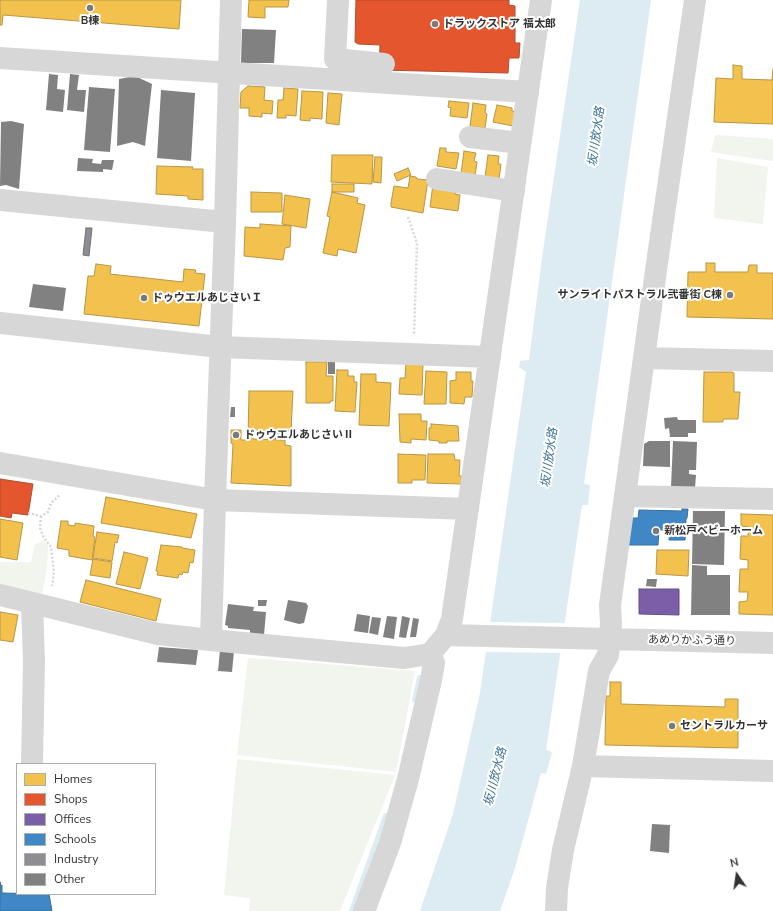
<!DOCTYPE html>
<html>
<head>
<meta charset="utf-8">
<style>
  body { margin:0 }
  #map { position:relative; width:773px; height:911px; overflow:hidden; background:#fff; font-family:"Nunito Sans",sans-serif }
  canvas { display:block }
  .legend { position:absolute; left:16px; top:763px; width:140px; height:132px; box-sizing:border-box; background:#fff; border:1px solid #adadad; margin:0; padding:5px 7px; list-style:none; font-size:12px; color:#333 }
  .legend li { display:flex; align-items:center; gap:8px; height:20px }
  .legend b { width:20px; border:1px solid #adadad }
  .north { position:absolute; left:717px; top:855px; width:40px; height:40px; -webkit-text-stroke:3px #fff; paint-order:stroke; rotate:347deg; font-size:11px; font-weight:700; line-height:16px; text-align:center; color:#333 }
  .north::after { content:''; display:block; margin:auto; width:14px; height:18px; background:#333; clip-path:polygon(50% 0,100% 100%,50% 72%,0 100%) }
</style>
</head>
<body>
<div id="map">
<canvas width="773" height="911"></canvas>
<ul class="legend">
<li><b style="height:11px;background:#f2c14e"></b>Homes</li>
<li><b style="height:11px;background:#e4572e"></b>Shops</li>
<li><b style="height:11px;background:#7b5ea7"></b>Offices</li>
<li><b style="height:11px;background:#3f88c5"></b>Schools</li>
<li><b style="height:11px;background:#8d8d92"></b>Industry</li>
<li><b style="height:11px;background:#818181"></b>Other</li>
</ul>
<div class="north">N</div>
</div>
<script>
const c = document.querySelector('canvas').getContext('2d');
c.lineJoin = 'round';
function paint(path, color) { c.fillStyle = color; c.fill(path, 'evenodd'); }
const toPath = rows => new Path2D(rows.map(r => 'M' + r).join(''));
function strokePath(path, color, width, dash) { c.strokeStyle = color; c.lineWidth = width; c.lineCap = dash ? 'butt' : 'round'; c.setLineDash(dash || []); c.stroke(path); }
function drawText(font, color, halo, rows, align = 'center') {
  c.font = font + ' "Nunito Sans","Noto Sans JP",sans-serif'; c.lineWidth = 4; c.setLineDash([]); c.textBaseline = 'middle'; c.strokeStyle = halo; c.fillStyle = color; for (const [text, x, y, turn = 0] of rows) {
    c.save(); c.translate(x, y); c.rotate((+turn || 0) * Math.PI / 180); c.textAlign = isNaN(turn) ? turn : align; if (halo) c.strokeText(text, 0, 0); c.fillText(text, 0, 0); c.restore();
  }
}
paint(toPath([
  [715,135,773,139,773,161,711,152],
  [717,158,768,167,763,224,714,218],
  [44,540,48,546,47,568,42,596,0,586,0,562,31,562,35,544],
  [248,658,415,671,396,772,237,755],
  [237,759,395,775,340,911,249,911,250,898,224,895]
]), '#f1f5ed');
paint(toPath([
  [580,0,651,0,584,484,590,485,588,505,582,505,546,750,552,752,546,774,541,773,515,868,500,911,420,911,453,814,480,693,526,372,519,367,520,361,529,360,542,258]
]), '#ddebf3');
paint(toPath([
  [489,622,567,623,563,653,484,652]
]), '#fff');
const homes = toPath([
  [0,0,181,0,179,29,3,15,2,25,0,25,0,0],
  [249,0,289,0,288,7,265,7,265,18,248,17,249,0],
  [733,65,742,66,742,79,772,80,773,69,773,124,714,122,716,78,733,79,733,65],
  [248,86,265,87,264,100,273,101,272,114,262,113,262,117,249,116,249,108,240,108,241,92,248,86],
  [284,88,298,89,296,116,286,115,286,118,277,118,278,100,283,100,284,88],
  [302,91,323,92,322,119,310,118,310,121,300,120,302,91],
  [328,93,342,94,339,125,326,123,328,93],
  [449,101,469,103,467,118,450,116,451,108,448,107,449,101],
  [473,103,486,105,485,113,487,114,485,128,470,126,473,103],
  [497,105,512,108,512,111,515,112,513,126,493,122,497,105],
  [440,148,446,148,446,152,459,153,456,169,437,166,440,148],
  [464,151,476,153,474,161,477,162,475,176,461,173,464,151],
  [332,155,373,155,372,184,331,182,332,155],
  [488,155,499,156,498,164,501,164,499,179,485,177,488,155],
  [375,157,382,157,381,183,373,182,375,157],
  [157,166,193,167,192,169,203,169,203,200,188,199,188,196,156,194,157,166],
  [408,168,411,175,397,181,394,174,408,168],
  [410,176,416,177,417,179,428,180,423,213,391,207,391,203,394,186,408,188,410,176],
  [332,184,354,184,354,192,332,192,332,184],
  [433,184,457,187,455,194,460,195,458,211,430,207,433,184],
  [251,192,282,193,282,212,251,212,251,192],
  [332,192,358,198,357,203,365,205,356,253,338,249,337,256,323,253,330,217,327,216,332,192],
  [285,195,310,199,306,228,282,224,285,195],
  [260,224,291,226,290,247,285,248,283,260,244,256,245,227,260,228,260,224],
  [706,263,715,263,715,272,748,272,749,265,757,265,757,273,773,273,773,319,687,317,688,272,706,272,706,263],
  [96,264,111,266,110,274,183,282,184,269,196,270,195,273,205,274,199,326,84,314,88,276,94,276,96,264],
  [306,362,327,362,326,376,333,376,333,401,330,401,330,403,306,403,306,362],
  [406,363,423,364,422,395,399,394,400,378,405,378,406,363],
  [337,370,348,370,348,376,354,376,354,382,357,382,355,412,335,411,337,370],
  [426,371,447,372,446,404,424,404,426,371],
  [456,372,471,372,471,381,473,381,472,397,465,397,464,404,450,403,450,381,456,380,456,372],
  [704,372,732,372,734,373,734,392,740,392,738,419,723,419,723,422,703,422,704,372],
  [361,374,376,374,376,382,391,383,389,426,359,425,361,374],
  [249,391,293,391,291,431,254,431,253,439,285,440,285,445,291,446,291,486,231,483,233,444,231,443,231,430,241,430,241,440,248,440,249,391],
  [399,414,421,414,421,421,427,421,426,440,411,439,411,443,400,442,399,414],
  [431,424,458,426,459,441,447,441,447,443,439,443,439,441,429,440,429,428,431,428,431,424],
  [398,454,426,455,425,480,412,480,412,483,398,483,398,454],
  [428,454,454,454,455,460,460,460,459,476,462,476,461,484,427,483,428,454],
  [106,497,197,514,191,538,101,523,106,497],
  [741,514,773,515,773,615,739,614,739,602,747,601,748,592,739,592,740,569,748,569,748,560,740,559,741,536,748,536,749,527,741,526,741,514],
  [0,519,23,523,17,560,0,557,0,519],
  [61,521,68,521,68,525,75,526,75,523,94,526,93,536,95,537,92,560,69,556,69,550,57,548,61,521],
  [97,532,119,535,117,543,115,542,112,561,93,558,97,532],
  [161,545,182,547,182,548,195,550,193,563,190,562,188,573,183,572,182,575,179,574,178,578,157,575,158,571,156,571,161,545],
  [657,550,689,550,688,576,656,574,657,550],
  [124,552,148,558,140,589,116,584,124,552],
  [93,559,112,562,110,578,90,575,93,559],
  [86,580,161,599,156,621,80,602,86,580],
  [0,612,18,615,13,642,0,640,0,612],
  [610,682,621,682,621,704,725,707,725,699,738,699,738,748,605,745,606,696,610,696,610,682]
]);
paint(homes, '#f2c14e');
strokePath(homes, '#b99646', 1);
const shops = toPath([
  [356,0,509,0,509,5,515,6,515,43,520,43,519,58,509,58,508,73,379,70,380,45,358,44,355,42,356,0],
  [0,479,33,484,28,515,12,513,11,518,0,516,0,479]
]);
paint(shops, '#e4572e');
strokePath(shops, '#af4c30', 1);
const offices = toPath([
  [639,589,679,589,679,615,639,614,639,589]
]);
paint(offices, '#7b5ea7');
strokePath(offices, '#655184', 1);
const schools = toPath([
  [682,509,688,509,687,518,686,519,685,540,669,540,670,530,659,530,658,545,628,545,632,518,638,518,639,510,682,511,682,509],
  [0,882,1,886,2,885,2,893,49,894,52,911,0,911,0,882]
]);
paint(schools, '#3f88c5');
strokePath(schools, '#3b6e99', 1);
const industry = toPath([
  [86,228,92,228,89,256,83,255,86,228]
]);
paint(industry, '#8d8d92');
strokePath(industry, '#727276', 1);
strokePath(toPath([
  [415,700,420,678],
  [352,911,386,816]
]), '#ddebf3', 6);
paint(toPath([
  [242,29,276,30,274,63,241,63],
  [49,74,58,75,57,89,65,90,63,112,46,110],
  [70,74,79,75,77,90,86,90,84,112,67,110],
  [135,76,152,84,145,146,133,142,117,146,119,79],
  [89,87,115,89,110,152,84,150],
  [161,90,195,93,191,161,157,158],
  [11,121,24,124,19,189,6,185,0,186,1,122],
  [78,158,93,159,92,163,101,164,102,160,114,160,112,170,103,169,103,172,77,171],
  [33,284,66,288,63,311,29,307],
  [328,362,335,362,335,374,328,374],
  [231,407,235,407,235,417,230,417],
  [677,417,678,420,696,420,696,433,688,433,688,437,670,437,669,428,665,429,664,418],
  [272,433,283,433,282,439,271,439],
  [649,441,670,441,670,467,643,466,644,444],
  [673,441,697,442,696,470,689,470,689,474,696,475,695,488,671,487],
  [693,511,725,511,724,565,692,564],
  [692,565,707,566,707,575,730,575,730,615,691,615],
  [647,579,657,579,656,587,646,586],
  [258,600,267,600,266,606,258,606],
  [288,600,306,603,308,606,304,623,299,624,284,620],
  [228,604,254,607,253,611,266,612,264,635,250,633,250,630,228,628,228,626,225,625],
  [357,614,370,616,368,633,354,631],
  [387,616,397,617,394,639,383,637],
  [402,616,410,618,406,638,399,637],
  [372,617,381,618,378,635,369,633],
  [413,618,419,619,416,637,410,637],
  [159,647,198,650,196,665,157,662],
  [220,650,234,651,232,672,218,671],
  [652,824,670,825,669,853,650,851]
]), '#818181');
strokePath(toPath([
  [408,217,417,243,414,334],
  [28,513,41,516,48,512,51,503,60,495],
  [41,516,40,528,44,538,51,547,54,572,52,586]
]), '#d6d6d6', 2.5, [2, 2]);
strokePath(toPath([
  [338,0,335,59,384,64],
  [0,58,528,92],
  [470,137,520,143],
  [437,179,514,191],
  [0,200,214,221,225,223],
  [0,323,220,347,490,357],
  [644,358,773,361],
  [0,463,215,500,468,509],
  [625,496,773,499],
  [0,595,158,634,211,640,404,658,430,654],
  [32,603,34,661,32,764],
  [446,635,773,643],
  [211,640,215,500,225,223,231,0],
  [583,766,773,771],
  [364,911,390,843,408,779,431,680,434,663,430,654,446,635,452,619,541,0],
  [556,911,557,888,563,850,583,766,599,671,608,655,611,624,610,605,658,256,695,0]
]), '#d7d7d7', 22);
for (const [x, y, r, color] of [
  [90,8,4,"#7a7a7a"],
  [435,24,4,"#7a7a7a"],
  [730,295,4,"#7a7a7a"],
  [144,298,4,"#7a7a7a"],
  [236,435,4,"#7a7a7a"],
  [656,531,4,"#7a7a7a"],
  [672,726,4,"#7a7a7a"]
]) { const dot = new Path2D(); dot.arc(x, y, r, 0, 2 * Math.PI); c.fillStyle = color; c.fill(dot); strokePath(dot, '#fff', 1.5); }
drawText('bold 11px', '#333', '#fff', [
  ["B棟",90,21,"center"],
  ["ドラックストア 福太郎",443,24],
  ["サンライトパストラル弐番街 C棟",722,295,"right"],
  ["ドゥウエルあじさいＩ",152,298],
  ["ドゥウエルあじさいⅡ",244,435],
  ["新松戸ベビーホーム",664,531],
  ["セントラルカーサ",680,726]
], 'left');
drawText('11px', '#333', '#fff', [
  ["あめりかふう通り",692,641,1]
]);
drawText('italic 12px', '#3f7597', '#fff', [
  ["坂川放水路",597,137,-82],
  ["坂川放水路",550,458,-82],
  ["坂川放水路",496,777,-76]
]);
</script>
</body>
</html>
